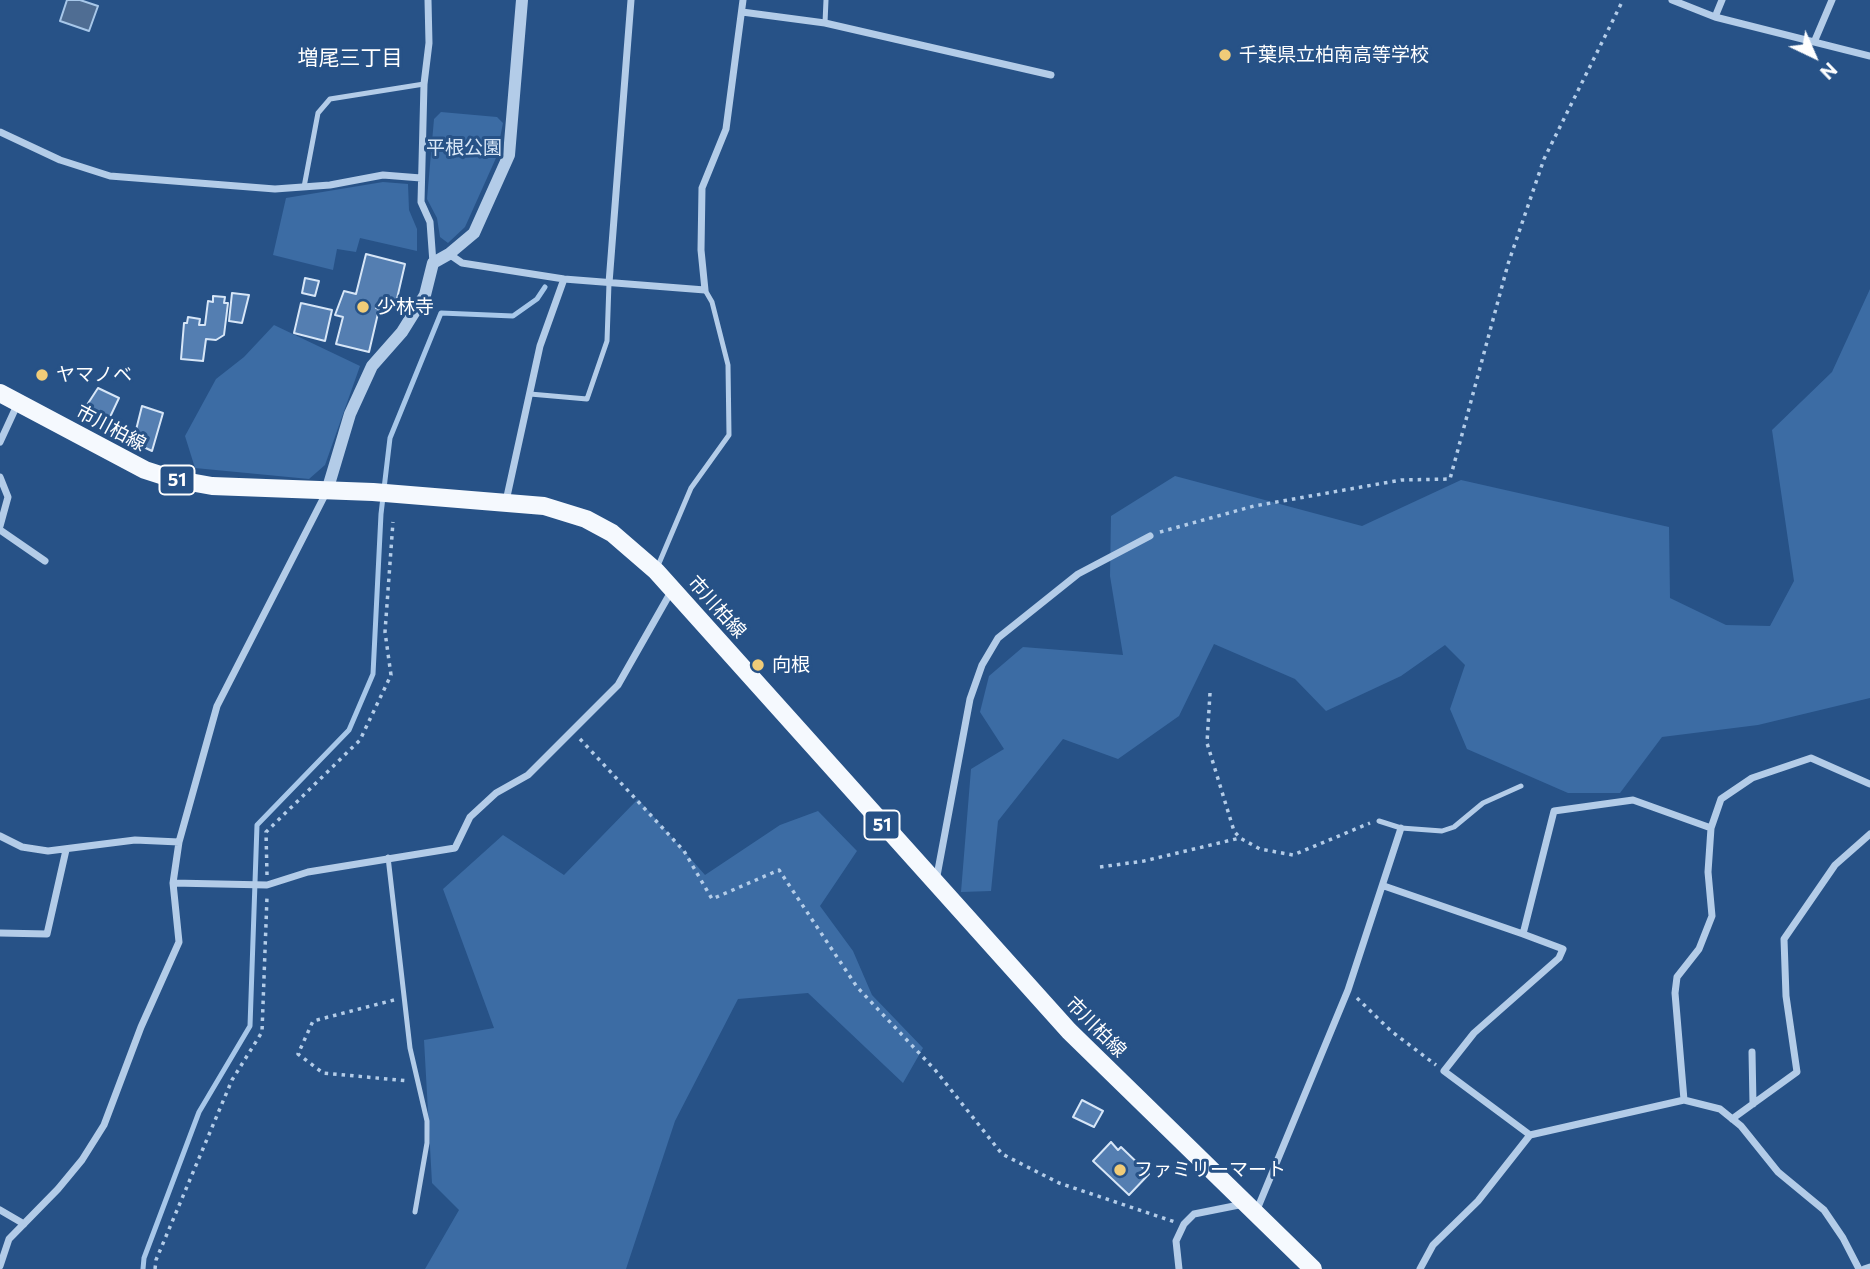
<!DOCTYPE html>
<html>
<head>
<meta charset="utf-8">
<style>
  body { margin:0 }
  #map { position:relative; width:1870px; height:1269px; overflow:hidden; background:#275287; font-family:Commissioner,sans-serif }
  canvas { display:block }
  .north { position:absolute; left:1779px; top:21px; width:70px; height:70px; -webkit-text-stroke:5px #275287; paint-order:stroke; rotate:136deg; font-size:19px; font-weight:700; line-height:28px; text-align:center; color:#fff }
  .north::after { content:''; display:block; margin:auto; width:24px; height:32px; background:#fff; clip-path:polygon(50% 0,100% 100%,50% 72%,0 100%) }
</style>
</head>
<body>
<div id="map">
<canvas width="1870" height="1269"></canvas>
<div class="north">N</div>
</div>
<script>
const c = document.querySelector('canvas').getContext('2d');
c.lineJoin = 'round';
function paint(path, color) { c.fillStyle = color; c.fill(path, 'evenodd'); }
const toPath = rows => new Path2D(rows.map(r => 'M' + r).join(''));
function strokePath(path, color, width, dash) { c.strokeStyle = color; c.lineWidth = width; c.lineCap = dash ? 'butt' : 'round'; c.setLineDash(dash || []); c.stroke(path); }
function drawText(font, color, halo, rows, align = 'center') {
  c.font = font + ' Commissioner,"Noto Sans JP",sans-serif'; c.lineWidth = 6; c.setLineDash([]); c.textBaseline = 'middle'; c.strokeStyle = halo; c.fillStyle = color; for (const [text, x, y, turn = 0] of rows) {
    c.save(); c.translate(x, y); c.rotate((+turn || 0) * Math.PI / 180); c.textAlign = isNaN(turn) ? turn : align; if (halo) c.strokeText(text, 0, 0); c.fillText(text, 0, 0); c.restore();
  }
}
paint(toPath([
  [441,112,497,117,503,123,496,158,465,227,448,243,440,237,437,218,427,199,434,119],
  [383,182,408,184,409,210,417,229,417,251,360,238,356,252,337,249,333,270,273,255,286,198],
  [1870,289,1870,698,1758,725,1662,737,1620,793,1568,793,1467,749,1450,709,1465,665,1445,645,1401,676,1326,711,1295,679,1214,644,1179,716,1118,759,1063,739,998,821,991,891,961,892,971,769,1004,749,980,712,989,676,1023,647,1123,655,1110,576,1111,516,1175,476,1362,526,1461,480,1669,527,1670,598,1726,625,1770,626,1794,581,1772,430,1832,372],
  [274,325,360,366,325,465,309,479,195,468,185,436,216,379,244,357],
  [638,799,705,875,780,825,818,811,857,851,820,906,853,951,872,995,923,1048,903,1083,808,993,738,999,675,1121,626,1269,425,1269,459,1210,432,1183,424,1040,494,1028,443,889,503,835,564,875]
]), '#3c6ca4');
const water = toPath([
  [67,0,80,0,98,6,89,31,60,21,67,0]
]);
paint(water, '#4f6d93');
strokePath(water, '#a7c7e9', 2);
strokePath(toPath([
  [143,1269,144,1258,199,1112,250,1026,257,825,349,730,373,674,381,514,390,438,441,313,513,316,537,299,545,287]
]), '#a7c7e9', 5);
const building = toPath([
  [366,254,405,264,396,303,393,303,392,308,377,304,376,308,379,309,369,352,336,344,343,317,335,315,344,291,356,294,366,254],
  [305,278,319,281,315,296,302,293,305,278],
  [232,293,249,295,242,323,229,321,232,293],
  [213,296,225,297,224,303,228,303,224,335,216,340,206,339,203,361,181,359,184,323,187,323,188,317,200,319,199,325,205,325,208,301,213,302,213,296],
  [301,303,332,310,325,341,294,333,301,303],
  [98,388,119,398,110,417,85,408,98,388],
  [142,406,163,413,152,451,133,442,142,406],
  [1082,1100,1103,1111,1094,1127,1073,1117,1082,1100],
  [1111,1142,1118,1150,1121,1147,1149,1174,1129,1195,1093,1161,1111,1142]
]);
paint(building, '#547eb1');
strokePath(building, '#d7e6f7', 2);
strokePath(toPath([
  [1160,532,1254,506,1401,480,1450,479,1508,264,1544,159,1623,0],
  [1210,693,1207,743,1234,831,1240,838,1260,849,1293,855,1370,823],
  [580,739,684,851,712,899,779,870,857,987,936,1071,1002,1154,1059,1183,1175,1222],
  [1100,867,1144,861,1240,838],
  [267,875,266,832,360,740,391,675,385,632,393,522],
  [1357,998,1391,1031,1436,1065],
  [394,1000,313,1021,298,1054,323,1073,409,1081],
  [155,1269,156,1260,232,1080,262,1032,267,897]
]), '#b3cce8', 3.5, [3.5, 5]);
strokePath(toPath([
  [825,23,826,0],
  [304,187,318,113,330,99,424,84],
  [530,394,587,399,607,341,609,283],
  [657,568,691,488,729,435,728,365,712,302,705,290],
  [1379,821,1401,828,1442,831,1454,827,1483,803,1521,786],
  [388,857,410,1048,427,1121,427,1143,415,1212]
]), '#b3cce8', 5);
strokePath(toPath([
  [428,0,429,43,424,84,421,202,430,222,433,263],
  [1672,0,1715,17,1870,56],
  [742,12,825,23,1051,75],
  [1715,17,1722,0],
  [1815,40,1832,0],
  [0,132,60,160,110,176,275,189,330,185,383,175,421,178],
  [449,254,462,263,564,279,705,290,701,250,702,188,726,129,743,0],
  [609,283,631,0],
  [0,442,18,403],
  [0,477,8,497,0,526],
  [506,501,540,346,564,279],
  [0,530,45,561],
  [0,836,22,847,48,851,135,840,179,842],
  [936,881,970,699,982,665,998,638,1078,574,1150,536],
  [173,883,267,885,308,872,455,848,470,817,496,793,528,775,618,685,672,590],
  [1384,886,1523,934,1554,811,1633,800,1711,828],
  [0,933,47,934,66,850],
  [1523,934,1563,949,1559,958,1474,1033,1444,1071,1530,1135],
  [1752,1052,1753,1104],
  [1684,1100,1675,993,1677,977,1699,949,1712,916,1708,872,1711,828,1721,799,1752,778,1811,758,1870,784],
  [1732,1119,1797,1072,1786,996,1784,939,1835,865,1870,834],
  [0,1210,24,1224],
  [1256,1212,1348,990,1401,828],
  [0,1266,9,1239,58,1189,82,1160,104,1125,141,1027,179,942,173,883,179,842,217,706,326,493],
  [1179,1269,1176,1241,1184,1224,1194,1214,1244,1204],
  [1420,1269,1433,1245,1478,1201,1530,1135,1684,1100,1720,1109,1741,1126,1778,1172,1824,1210,1843,1238,1859,1269],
  [1864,1269,1870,1267]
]), '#b3cce8', 7);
strokePath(toPath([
  [327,491,350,414,372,366,402,332,425,295,433,263,449,254,474,233,509,155,522,0]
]), '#b3cce8', 12);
strokePath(toPath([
  [0,393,145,470,173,479,212,486,373,492,544,506,586,519,612,533,656,571,1069,1031,1313,1269]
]), '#f5f9fe', 18);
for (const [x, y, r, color] of [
  [1225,55,7,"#f1cc78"],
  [363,307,7,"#f1cc78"],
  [42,375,7,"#f1cc78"],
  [758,665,7,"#f1cc78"],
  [1120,1170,7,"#f1cc78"]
]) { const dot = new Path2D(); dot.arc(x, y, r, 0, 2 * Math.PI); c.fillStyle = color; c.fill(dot); strokePath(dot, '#275287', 2.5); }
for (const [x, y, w] of [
  [177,480,35],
  [882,825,35]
]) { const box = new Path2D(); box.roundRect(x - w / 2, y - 14.5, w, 29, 5); c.fillStyle = '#275287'; c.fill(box); strokePath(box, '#fff', 2); }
drawText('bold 18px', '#fff', null, [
  ["51",177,480],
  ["51",882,825]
]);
drawText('19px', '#fff', '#275287', [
  ["千葉県立柏南高等学校",1239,55],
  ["少林寺",377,307],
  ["ヤマノベ",56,375],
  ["向根",772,665],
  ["ファミリーマート",1134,1170]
], 'left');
drawText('19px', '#d7e6f7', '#275287', [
  ["平根公園",464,148]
]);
drawText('19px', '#fff', '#275287', [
  ["市川柏線",111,428,28],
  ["市川柏線",717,607,48],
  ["市川柏線",1096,1027,45]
]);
drawText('21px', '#fff', '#275287', [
  ["増尾三丁目",350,58]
]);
</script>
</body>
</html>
